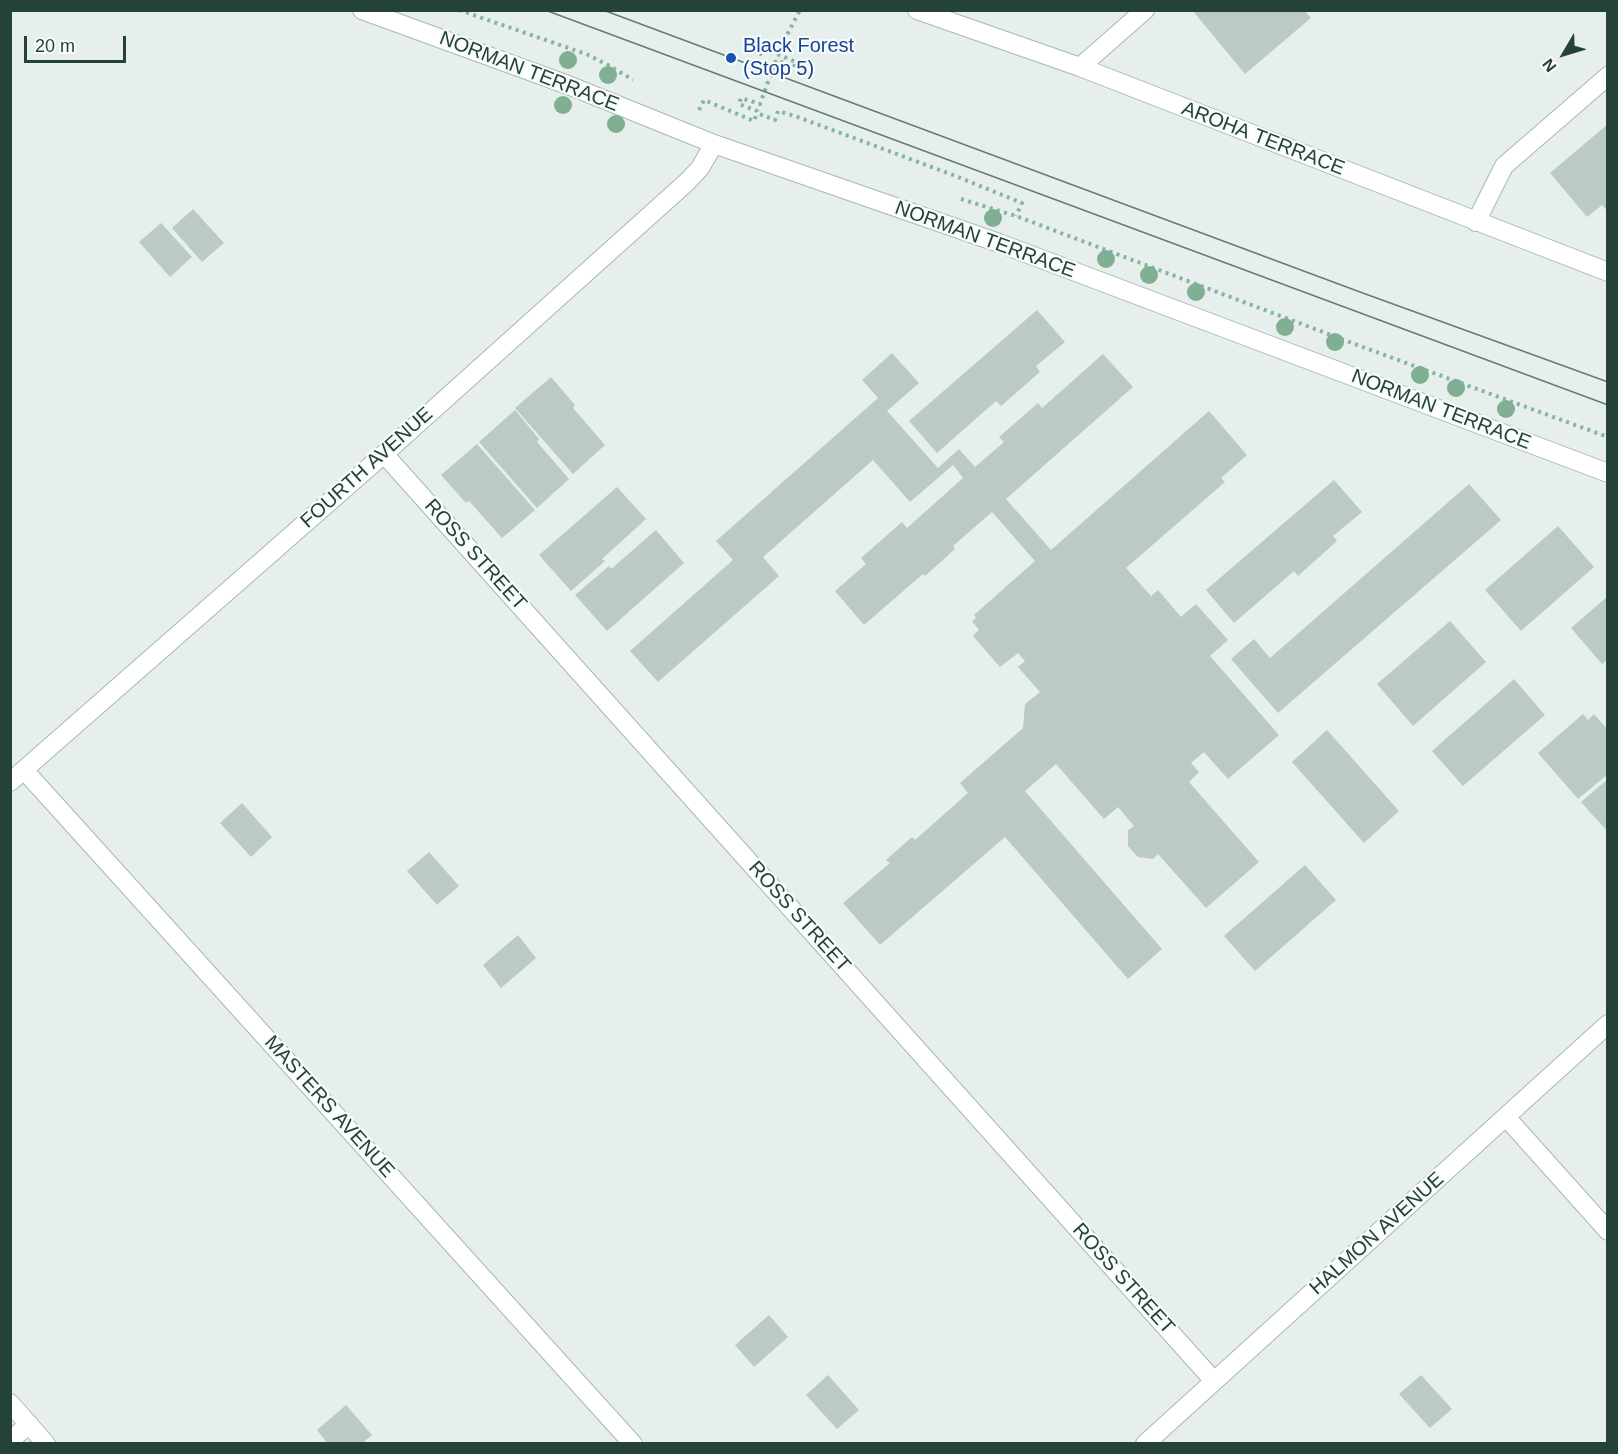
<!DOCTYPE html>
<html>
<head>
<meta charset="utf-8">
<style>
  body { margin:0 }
  #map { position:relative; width:1618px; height:1454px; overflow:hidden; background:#e6efeb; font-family:Arial,sans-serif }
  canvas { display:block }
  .frame { position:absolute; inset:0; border:12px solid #24423a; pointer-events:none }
  .north { position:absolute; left:1534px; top:24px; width:60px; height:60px; -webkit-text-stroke:4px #f7fbf9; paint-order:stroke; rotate:232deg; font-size:16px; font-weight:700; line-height:24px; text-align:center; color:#24423a }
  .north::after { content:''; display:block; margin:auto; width:21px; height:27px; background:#24423a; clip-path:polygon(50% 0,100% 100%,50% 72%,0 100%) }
  .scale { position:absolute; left:24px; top:36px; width:102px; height:27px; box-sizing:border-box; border:3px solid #24423a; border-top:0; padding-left:8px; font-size:18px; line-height:21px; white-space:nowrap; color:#24423a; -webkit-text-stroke:4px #f7fbf9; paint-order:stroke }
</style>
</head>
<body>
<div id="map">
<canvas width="1618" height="1454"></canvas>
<div class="frame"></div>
<div class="north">N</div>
<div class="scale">20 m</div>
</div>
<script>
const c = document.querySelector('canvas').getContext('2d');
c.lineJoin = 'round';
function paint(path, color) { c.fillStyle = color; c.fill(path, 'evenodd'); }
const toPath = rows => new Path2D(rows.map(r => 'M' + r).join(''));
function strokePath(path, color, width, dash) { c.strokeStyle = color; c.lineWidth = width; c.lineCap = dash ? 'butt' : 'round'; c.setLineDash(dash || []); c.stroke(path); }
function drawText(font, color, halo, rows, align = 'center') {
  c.font = font + ' Arial,sans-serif'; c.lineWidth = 4.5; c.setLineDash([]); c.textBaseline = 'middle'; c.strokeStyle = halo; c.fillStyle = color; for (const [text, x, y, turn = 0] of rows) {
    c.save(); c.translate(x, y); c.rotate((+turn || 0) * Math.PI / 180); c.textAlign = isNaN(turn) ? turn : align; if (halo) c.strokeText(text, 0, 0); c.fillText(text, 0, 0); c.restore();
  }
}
paint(toPath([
  [1192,10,1304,10,1311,18,1245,74],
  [1608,124,1608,212,1602,205,1587,217,1550,173],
  [193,209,224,243,202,262,172,228],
  [161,223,192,257,170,277,139,242],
  [1037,310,1065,342,1036,366,1040,372,1001,406,996,401,937,453,909,421],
  [892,353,919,383,887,411,938,468,959,449,975,467,1004,442,999,437,1038,403,1042,408,1103,354,1133,387,1006,499,1051,550,1209,411,1247,455,1221,478,1225,482,1126,568,1151,596,1158,590,1181,617,1196,604,1228,640,1210,656,1279,735,1228,779,1204,752,1191,763,1199,772,1189,782,1259,862,1206,908,1158,854,1153,859,1138,857,1128,846,1128,830,1134,826,1118,807,1104,819,1056,764,1025,791,1162,949,1128,979,1005,837,880,945,843,903,890,863,886,860,912,837,915,840,968,793,960,783,1023,728,1025,704,1040,692,1018,667,1025,661,1018,653,1000,667,973,636,979,630,972,621,976,618,974,615,1035,561,992,512,953,546,955,549,925,576,923,574,864,625,835,591,866,564,861,558,902,522,907,528,963,478,953,465,910,502,873,460,763,557,779,576,658,682,630,651,733,560,716,541,878,398,862,380],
  [551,377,575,405,573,408,605,445,573,474,515,408],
  [515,410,539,439,537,442,569,479,537,508,479,442],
  [477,444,535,510,502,538,469,501,466,503,441,475],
  [1334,480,1362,512,1333,536,1337,541,1298,576,1294,571,1234,623,1206,590],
  [1469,484,1501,520,1278,713,1231,659,1254,639,1270,658],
  [617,487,646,519,602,559,605,561,571,591,539,555],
  [1558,526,1594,567,1521,631,1485,590],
  [656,530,684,563,607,631,575,595,609,566,611,569],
  [1608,596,1608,659,1602,664,1571,628],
  [1450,621,1486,662,1413,726,1377,684],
  [1514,679,1545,715,1463,786,1432,751],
  [1583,714,1588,720,1594,714,1608,730,1608,774,1578,799,1538,753],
  [1327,730,1399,811,1364,843,1292,762],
  [1608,779,1608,832,1581,802],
  [242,803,272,837,251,857,220,823],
  [429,852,459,886,437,905,407,871],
  [1305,865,1336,900,1255,971,1224,936],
  [518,935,536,958,501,988,483,965],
  [769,1315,788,1337,754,1367,735,1345],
  [828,1375,859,1410,837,1429,806,1395],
  [1421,1375,1452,1409,1430,1428,1399,1394],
  [346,1405,372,1435,361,1444,328,1444,317,1430]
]), '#bbcac4');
const minor = toPath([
  [362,10,568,85,714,144,999,243,1608,473],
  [917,10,1080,67,1608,272],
  [1080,67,1145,10],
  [1476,222,1504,166,1608,76],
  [384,454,1214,1381],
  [24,770,633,1444],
  [10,782,384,454,688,181,700,168,714,144],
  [1506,1117,1608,1231],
  [10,1403,46,1444],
  [10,1441,29,1424],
  [1145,1444,1608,1024]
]);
strokePath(minor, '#a8b8b2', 20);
strokePath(toPath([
  [459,10,586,54,608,65,633,80],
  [753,51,760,54,763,48,796,62,794,67,776,60,760,104,741,98,739,104,757,111,757,113,775,120,778,111,795,116,953,175,1022,203,1016,216],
  [777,54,800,10],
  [699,110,704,100,754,121,757,113],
  [961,199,1016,216,1360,346,1608,437]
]), '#86b3a5', 4, [3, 4.5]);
strokePath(minor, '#fff', 18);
strokePath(toPath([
  [545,10,1608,405],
  [603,10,1360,292,1608,382]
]), '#5f7d75', 1.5);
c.fillStyle = '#80af93';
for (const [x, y] of [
  [568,60],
  [608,75],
  [563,105],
  [616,124],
  [993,218],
  [1106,259],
  [1149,275],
  [1196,292],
  [1285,327],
  [1335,342],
  [1420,375],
  [1456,388],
  [1506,409]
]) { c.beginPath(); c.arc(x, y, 9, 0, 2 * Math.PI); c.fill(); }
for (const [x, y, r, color] of [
  [731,58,6,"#1a4fb4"]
]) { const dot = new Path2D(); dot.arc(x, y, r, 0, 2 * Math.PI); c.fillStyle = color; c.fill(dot); strokePath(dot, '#f7fbf9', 2); }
drawText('20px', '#164399', '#f7fbf9', [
  ["Black Forest",743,46],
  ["(Stop 5)",743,69]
], 'left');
drawText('20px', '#24423a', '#f7fbf9', [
  ["NORMAN TERRACE",529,72,21],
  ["AROHA TERRACE",1263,139,21],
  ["NORMAN TERRACE",985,240,20],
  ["NORMAN TERRACE",1441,410,21],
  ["FOURTH AVENUE",367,468,-42],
  ["ROSS STREET",475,555,48],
  ["ROSS STREET",799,917,48],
  ["MASTERS AVENUE",329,1107,48],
  ["HALMON AVENUE",1377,1234,-42],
  ["ROSS STREET",1123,1279,48]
]);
</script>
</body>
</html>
